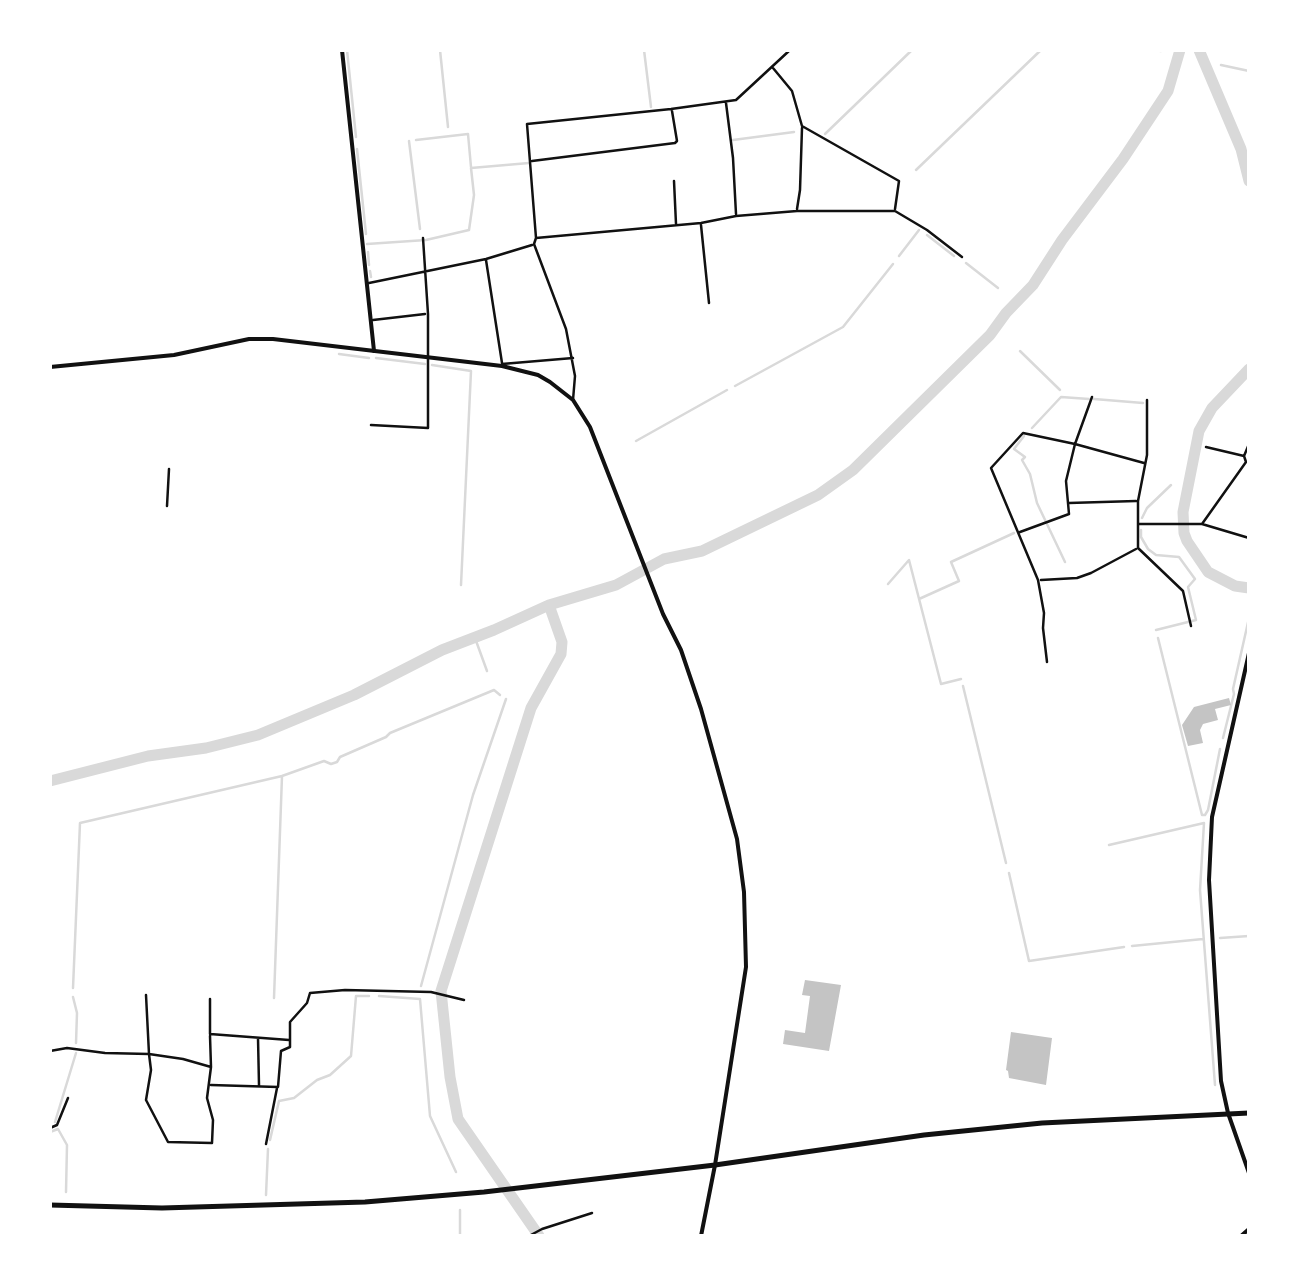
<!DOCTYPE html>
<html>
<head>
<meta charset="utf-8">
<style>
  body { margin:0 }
  #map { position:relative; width:1299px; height:1286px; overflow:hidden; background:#fff; font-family:"Varela Round",sans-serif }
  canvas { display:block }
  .frame { position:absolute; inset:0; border:52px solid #fff; pointer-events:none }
</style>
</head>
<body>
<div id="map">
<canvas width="1299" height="1286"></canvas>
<div class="frame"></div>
</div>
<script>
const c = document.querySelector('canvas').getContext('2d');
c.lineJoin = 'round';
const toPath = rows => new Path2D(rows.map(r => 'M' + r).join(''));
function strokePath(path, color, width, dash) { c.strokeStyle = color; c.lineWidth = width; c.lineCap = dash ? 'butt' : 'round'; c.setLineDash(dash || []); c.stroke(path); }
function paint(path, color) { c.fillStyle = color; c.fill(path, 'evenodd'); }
strokePath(toPath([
  [347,50,356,137],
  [440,50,448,127],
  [644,50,651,107],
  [1154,50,1161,51],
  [1221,65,1249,71],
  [825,134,912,50],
  [416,140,468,134,471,167],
  [733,140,794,132],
  [409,141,420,229],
  [357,149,366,234],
  [916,170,1041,50],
  [927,235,954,256],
  [367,244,426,240,469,230,474,195,471,168,529,163],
  [368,252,369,265],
  [899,256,919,230],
  [966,263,998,288],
  [370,271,371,277],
  [1020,351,1060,390],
  [339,354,369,358],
  [376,358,425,364],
  [432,365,471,371,461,585],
  [735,386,843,327,893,264],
  [1094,399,1143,403],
  [1032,428,1061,397,1089,399],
  [1024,436,1014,449,1025,457,1022,460,1030,474,1037,503,1065,562],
  [636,441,727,390],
  [1142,518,1147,508,1171,485],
  [1141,530,1141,537,1148,549,1156,555,1179,557,1195,579,1188,587,1196,620,1156,630],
  [888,584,909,560,941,684,961,679],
  [919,599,959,581,951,562,1014,533],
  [475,638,487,671],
  [1158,638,1202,815,1205,815,1208,810,1220,749],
  [963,686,1006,863],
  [1223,738,1234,694,1233,689,1249,618],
  [1109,845,1204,823,1200,890,1215,1085],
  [1009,873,1029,961,1124,947],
  [1220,938,1249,936],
  [1132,946,1203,939],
  [421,986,473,795,506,699],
  [73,988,80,823,282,776],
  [379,996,420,999,430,1116,456,1172],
  [73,997,77,1013,76,1043],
  [274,998,282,776,324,761,331,764,337,762,340,757,386,737,390,733,494,690,500,695],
  [55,1122,76,1053],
  [50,1132,58,1129,67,1145,66,1192],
  [270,1140,279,1101,294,1098,317,1080,330,1075,351,1056,356,996,369,996],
  [266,1195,268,1149],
  [460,1236,460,1210]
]), '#d9d9d9', 2.5);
strokePath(toPath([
  [1199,50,1241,149,1249,181],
  [1249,369,1212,408,1199,431,1183,512,1184,533,1187,541,1208,572,1235,586,1249,588],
  [50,781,148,756,206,748,258,735,354,695,442,650,494,630,549,605,616,585,664,559,702,551,818,495,853,470,990,335,1006,313,1033,285,1062,240,1123,159,1168,91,1180,50],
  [539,1236,458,1119,450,1077,441,991,531,708,561,654,562,642,549,605]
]), '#d9d9d9', 11);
paint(toPath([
  [1229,698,1231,705,1215,709,1218,720,1203,724,1200,730,1203,743,1188,746,1182,725,1194,707],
  [805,980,841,985,829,1051,783,1044,785,1030,805,1033,810,996,802,995],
  [1011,1032,1052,1038,1046,1085,1009,1078,1008,1071,1006,1070]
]), '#c4c4c4');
strokePath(toPath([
  [773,68,792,91,802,126,899,181,895,209],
  [726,103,733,158,736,214],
  [532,161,675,143,677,141,672,111],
  [674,181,676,224],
  [797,209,800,190,802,128],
  [701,225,709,303],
  [536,238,701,223,736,216,797,211,895,211,927,230,962,257],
  [486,260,502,363],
  [369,283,486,259,532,245],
  [373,320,425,314],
  [502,364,573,358],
  [573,400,575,376,566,329,534,244,536,238,527,124,671,109,736,100,790,50],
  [1147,400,1147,455,1138,501,1138,548,1183,591,1191,626],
  [371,425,428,428,428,314,423,238],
  [1206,447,1244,456,1249,444],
  [1069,503,1136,501],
  [167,506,169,469],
  [1139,524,1202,524,1249,538],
  [1202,524,1246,462,1244,456],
  [1020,532,1069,514,1066,481,1075,444,1092,397],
  [1041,580,1077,578,1091,573,1136,549],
  [1047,662,1043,628,1044,613,1038,580,991,468,1023,433,1075,444,1144,463],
  [210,999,210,1034,289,1040],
  [210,1036,211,1067],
  [258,1038,259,1085],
  [50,1051,67,1048,105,1053,149,1054,183,1059,211,1067,207,1098,213,1120,212,1143,168,1142,146,1100,151,1070,149,1054,146,995],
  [211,1085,278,1087,281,1051,290,1047,290,1022,307,1003,310,993,345,990,431,992,464,1000],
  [50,1128,57,1125,68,1098],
  [266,1144,277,1088],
  [529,1236,542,1229,592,1213]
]), '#111', 2.5);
strokePath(toPath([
  [342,50,374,351],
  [1249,653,1212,817,1209,880,1221,1081,1228,1113,1249,1173],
  [701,1236,715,1165],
  [1241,1236,1249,1229]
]), '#111', 4);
strokePath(toPath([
  [50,367,174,355,249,339,273,339,502,366,538,375,550,382,573,400,590,427,663,614,681,650,701,709,737,839,744,892,746,967,715,1165]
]), '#111', 4);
strokePath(toPath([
  [50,1205,162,1208,365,1202,484,1192,715,1165,924,1135,1042,1123,1249,1113]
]), '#111', 5);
</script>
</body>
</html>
